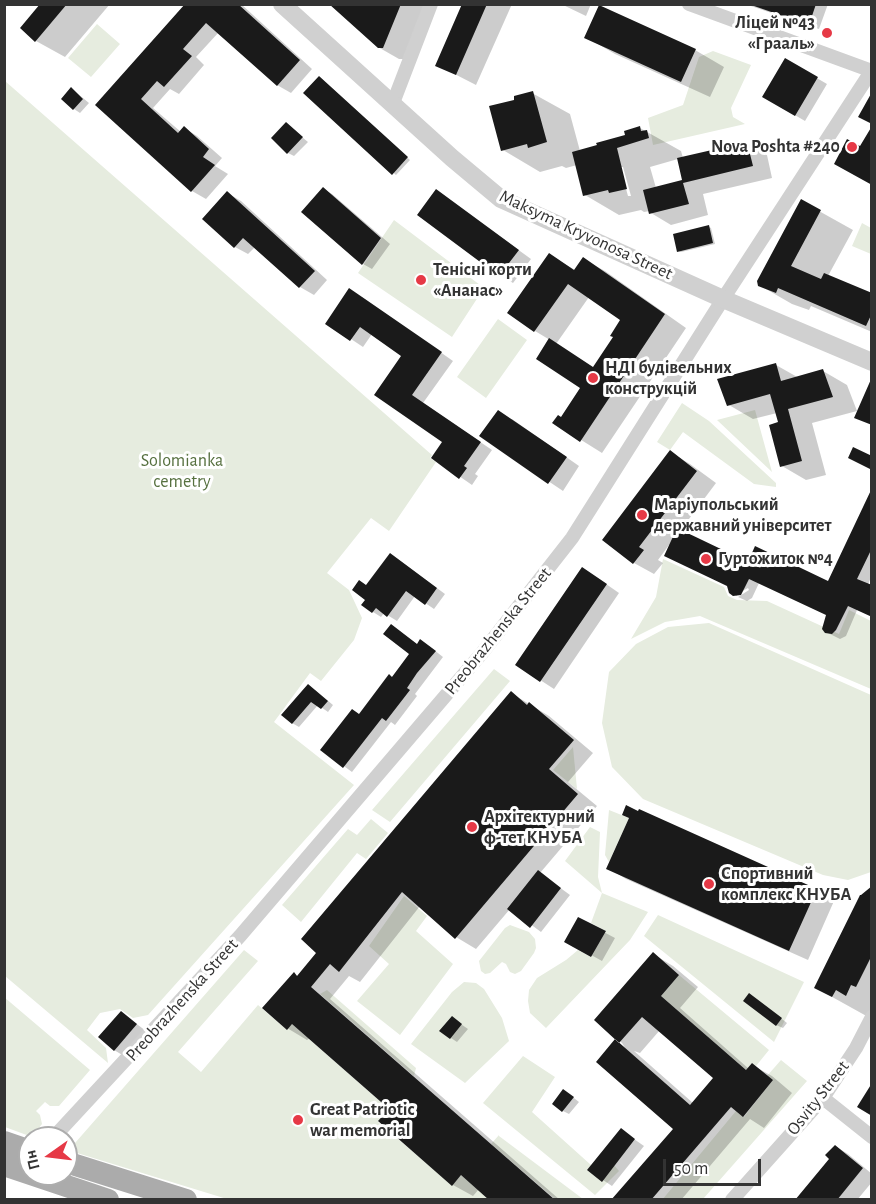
<!DOCTYPE html>
<html>
<head>
<meta charset="utf-8">
<style>
  body { margin:0 }
  #map { position:relative; width:876px; height:1204px; overflow:hidden; background:#fff; font-family:"Alegreya Sans",sans-serif }
  canvas { display:block }
  .frame { position:absolute; inset:0; border:6px solid #333; pointer-events:none }
  .north { position:absolute; left:18px; top:1126px; width:60px; height:60px; box-sizing:border-box; background:#fff; border:2px solid #adadad; border-radius:50%; rotate:256deg; font-size:16px; font-weight:700; line-height:24px; text-align:center; color:#333 }
  .north::after { content:''; display:block; margin:auto; width:21px; height:27px; background:#e63946; clip-path:polygon(50% 0,100% 100%,50% 72%,0 100%) }
  .scale { position:absolute; left:663px; top:1159px; width:98px; height:27px; box-sizing:border-box; border:3px solid #333; border-top:0; padding-left:8px; font-size:18px; line-height:21px; white-space:nowrap; color:#333; -webkit-text-stroke:4px #fff; paint-order:stroke }
</style>
</head>
<body>
<div id="map">
<canvas width="876" height="1204"></canvas>
<div class="frame"></div>
<div class="north">Пн</div>
<div class="scale">50 m</div>
</div>
<script>
const c = document.querySelector('canvas').getContext('2d');
c.lineJoin = 'round';
function paint(path, color) { c.fillStyle = color; c.fill(path, 'evenodd'); }
const toPath = rows => new Path2D(rows.map(r => 'M' + r).join(''));
function strokePath(path, color, width, dash) { c.strokeStyle = color; c.lineWidth = width; c.lineCap = dash ? 'butt' : 'round'; c.setLineDash(dash || []); c.stroke(path); }
function drawText(font, color, halo, rows, align = 'center') {
  c.font = font + ' "Alegreya Sans",sans-serif'; c.lineWidth = 6; c.setLineDash([]); c.textBaseline = 'middle'; c.strokeStyle = halo; c.fillStyle = color; for (const [text, x, y, turn = 0] of rows) {
    c.save(); c.translate(x, y); c.rotate((+turn || 0) * Math.PI / 180); c.textAlign = isNaN(turn) ? turn : align; if (halo) c.strokeText(text, 0, 0); c.fillText(text, 0, 0); c.restore();
  }
}
paint(toPath([
  [97,24,120,44,91,77,68,58],
  [713,51,751,65,731,108,733,117,745,124,653,145,648,118,683,105,699,57],
  [5,81,432,455,430,458,436,462,389,531,371,518,327,573,349,590,362,618,354,640,321,681,310,673,274,722,354,785,148,1015,133,1018,120,1009,100,1013,87,1030,106,1048,108,1063,5,976],
  [394,220,484,288,452,337,358,273],
  [862,223,871,228,871,254,852,246],
  [498,319,527,340,486,398,457,377],
  [682,403,709,421,776,483,776,487,754,484,683,432,670,450,657,442],
  [755,410,772,472,717,420],
  [663,559,724,587,728,596,737,600,767,601,839,634,849,610,871,621,871,689,700,616,665,622,631,639,656,597],
  [709,623,871,695,871,872,848,880,823,875,643,799,612,767,602,723,609,672,636,644,668,627],
  [494,669,510,681,390,822,372,810],
  [573,747,577,789,553,770],
  [609,810,629,818,609,862,605,855],
  [371,819,388,833,366,859,357,853,301,922,282,905,348,829,357,835],
  [590,827,600,832,598,877,602,893,648,912,630,940,546,1028,530,1013,528,1001,529,990,537,978,566,960,578,950,591,957,606,931,591,923,602,893,565,861],
  [404,896,427,916,416,931,453,964,400,1035,357,1001,389,964,369,946],
  [658,915,804,982,774,1042,644,936],
  [510,925,529,932,535,939,536,948,534,953,521,971,515,974,510,972,506,964,502,962,490,973,485,974,481,971,479,961,505,928],
  [244,950,258,961,178,1052,201,1072,258,1005,286,1029,292,1024,389,1109,378,1122,452,1185,461,1175,489,1199,227,1199,77,1153,75,1143],
  [679,975,769,1050,756,1066,752,1063,746,1070,661,996],
  [464,982,476,983,484,989,502,1018,509,1041,465,1083,411,1044,452,992],
  [327,990,416,1068,414,1076,320,994],
  [4,997,90,1070,59,1106,50,1106,45,1102,36,1111,40,1115,42,1124,32,1137,5,1127],
  [523,1056,555,1077,532,1112,591,1165,614,1165,619,1171,595,1195,483,1103],
  [781,1060,807,1081,703,1199,662,1200,736,1111,744,1117,772,1081,767,1076],
  [499,1135,499,1136,583,1199,555,1199,491,1144]
]), '#e6ecdf');
paint(toPath([
  [42,4,110,4,65,57,36,41,22,28],
  [187,4,241,4,312,69,291,93,277,85,219,32,196,57,204,65,179,94,170,89,153,108,181,132,184,128,197,136,222,158,215,166,228,174,206,199,192,191,97,105],
  [376,4,426,4,403,59,399,59,378,47],
  [464,4,512,4,476,85,437,65],
  [561,4,591,4,586,16],
  [745,4,828,4,819,29],
  [586,37,695,50,724,67,710,97,615,54],
  [786,60,827,84,805,121,764,97],
  [322,79,410,160,396,175,305,93],
  [72,89,89,103,80,113,74,109],
  [532,93,570,114,580,151,627,136,640,128,681,151,683,158,747,143,767,155,772,178,703,194,708,215,671,225,651,213,650,211,644,212,641,210,619,215,585,195,577,165,566,168,562,166,540,172,503,150,516,101],
  [678,159,684,181,656,188,650,167],
  [620,167,623,167,631,196,628,196],
  [286,124,308,142,294,156,288,153],
  [323,189,332,194,390,244,372,269,363,264,303,212],
  [437,191,531,259,513,283,500,275,419,215],
  [227,193,241,201,327,280,314,295,300,287,255,247,248,254,235,247],
  [801,201,853,230,828,276,872,294,872,332,811,306,809,310,792,304,759,285],
  [709,227,711,228,715,244,681,252,678,251],
  [549,255,575,270,583,259,605,271,686,328,602,453,554,423,561,419,582,387,550,340,535,331],
  [589,297,622,320,615,337,594,368,556,344],
  [362,297,453,361,423,403,492,450,475,474,478,476,472,485,433,458,444,442,376,394,403,356,372,334,363,347,327,323],
  [776,365,799,378,823,371,847,385,857,411,812,423,826,475,806,480,782,466,780,423,777,413,753,419,729,405],
  [512,419,579,466,563,491,481,436],
  [670,452,690,464,716,483,680,531,748,564,829,583,872,491,872,575,846,636,840,639,826,632,828,615,759,583,752,598,747,601,738,597,749,590,748,588,737,594,737,596,731,592,729,586,669,545,658,560,663,563,654,574,634,563,604,540],
  [399,560,445,594,434,609,415,596,397,621,384,613,381,617,373,612,367,586],
  [596,577,619,593,554,689,517,665],
  [392,626,418,645,429,646,443,657,415,694,417,696,395,725,391,722,352,772,322,750,360,715,411,654],
  [315,690,333,705,328,712,318,705,299,727,292,723],
  [511,693,549,716,593,753,568,782,597,806,540,873,570,895,541,932,510,909,476,949,456,937,420,906,360,982,349,976,330,999,560,1200,491,1200,479,1189,473,1196,453,1185,391,1109,310,1038,307,1040,287,1028,294,974,299,977],
  [608,868,816,890,834,901,808,960,626,879],
  [872,902,872,1015,870,1018,816,988],
  [579,919,615,938,602,961,566,941],
  [653,954,673,966,698,987,680,1008,749,1069,752,1065,772,1076,792,1093,764,1128,750,1119,681,1200,613,1200,675,1129,622,1043,596,1020],
  [660,1030,715,1078,693,1103,634,1051,640,1053],
  [755,998,787,1023,783,1028,776,1025],
  [122,1013,146,1031,124,1056,114,1050],
  [452,1018,468,1029,457,1042,451,1038],
  [570,1095,579,1102,569,1114,563,1111],
  [621,1130,644,1146,612,1186,603,1180],
  [835,1146,848,1154,872,1174,872,1182,857,1200,797,1200,831,1158]
]), '#0003');
paint(toPath([
  [40,4,67,4,35,42,20,28],
  [185,4,238,4,300,60,277,86,206,23,183,49,192,56,164,87,157,81,141,99,178,133,184,126,209,149,203,157,215,165,191,192,95,105],
  [329,4,401,4,383,48,378,48],
  [462,4,487,4,456,75,435,66],
  [754,4,816,4,809,25,754,6],
  [599,5,696,49,681,82,584,38],
  [785,58,818,77,795,116,762,97],
  [319,76,408,157,392,175,303,93],
  [71,87,83,99,73,110,61,99],
  [533,91,547,142,528,148,527,144,501,151,489,106,514,100,514,96],
  [872,92,872,124,858,117],
  [286,122,303,137,287,154,271,138],
  [640,126,641,131,647,130,649,138,617,148,627,189,609,193,608,190,583,196,572,152,597,145,596,143,625,135,624,131],
  [872,126,872,185,834,164,847,139,860,146],
  [747,142,753,166,683,183,689,204,649,214,643,190,682,180,677,158],
  [323,187,381,238,362,265,301,212],
  [436,189,519,250,499,276,417,215],
  [227,191,315,271,299,288,243,238,234,248,202,219],
  [801,199,821,210,791,266,821,279,824,273,872,293,872,313,866,326,778,288,776,293,758,286,757,281],
  [709,225,713,243,677,252,673,234],
  [549,253,574,270,583,257,665,314,580,442,552,423,558,415,561,417,580,388,536,359,549,338,593,367,613,337,610,336,620,320,568,284,534,332,507,313],
  [349,288,442,352,412,395,481,442,464,466,467,468,459,479,431,458,442,442,374,395,401,356,360,327,350,341,325,324],
  [776,363,781,381,823,369,833,397,788,409,802,461,780,467,769,425,778,422,770,394,727,406,717,379],
  [872,377,872,425,854,418],
  [498,410,567,457,548,484,479,436],
  [853,447,872,456,872,470,848,458],
  [670,450,697,471,639,547,644,550,633,564,602,540],
  [872,488,872,548,857,579,872,585,872,617,848,606,836,630,832,634,825,633,822,629,826,615,749,579,741,595,733,596,729,593,727,586,664,556,677,528,748,562,755,546,828,581],
  [390,553,437,588,425,605,406,591,387,617,376,608,372,613,361,605,365,600,352,590,359,580,366,585],
  [582,567,607,584,540,682,515,665],
  [391,624,417,644,420,639,436,651,417,673,407,688,410,690,386,721,382,718,343,768,320,750,352,709,359,714,389,674,392,677,409,654,383,634],
  [308,684,328,701,321,709,311,702,292,724,281,715],
  [511,691,527,705,529,702,574,740,549,769,578,794,455,939,402,892,339,972,330,964,311,987,555,1200,489,1200,461,1175,452,1186,378,1121,389,1109,292,1024,287,1030,262,1008,294,972,297,976,316,953,301,939],
  [626,805,638,811,639,809,817,889,789,951,606,869,629,818,622,815],
  [538,870,561,888,530,928,507,909],
  [872,886,872,955,856,987,851,985,846,996,836,990,832,997,814,988,860,895,861,895],
  [578,917,606,931,591,957,564,942],
  [653,952,679,975,661,996,746,1070,752,1063,773,1080,743,1117,731,1107,651,1200,611,1200,673,1129,596,1062,615,1039,690,1105,713,1078,642,1017,619,1043,594,1020],
  [749,993,782,1018,776,1026,743,1001],
  [121,1011,137,1024,114,1051,98,1037],
  [452,1016,462,1024,450,1039,439,1031],
  [872,1083,872,1116,857,1107],
  [563,1089,574,1097,562,1112,552,1104],
  [621,1128,635,1139,602,1182,587,1170],
  [835,1145,863,1168,837,1200,795,1200,829,1159,825,1155]
]), '#1a1a1a');
strokePath(toPath([
  [689,4,872,71],
  [393,103,431,4],
  [823,1098,872,1137],
  [53,1138,240,936,482,653,572,538,723,299,872,70],
  [732,1200,823,1098,856,1048,872,1017]
]), '#d0d0d0', 14);
strokePath(toPath([
  [282,4,452,158,501,199,723,299,872,362]
]), '#d0d0d0', 18);
strokePath(toPath([
  [4,1142,30,1151],
  [66,1162,186,1200],
  [4,1165,108,1200]
]), '#ababab', 22);
for (const [x, y, r, color] of [
  [827,33,6,"#e63946"],
  [852,147,6,"#e63946"],
  [421,280,6,"#e63946"],
  [593,378,6,"#e63946"],
  [642,515,6,"#e63946"],
  [706,559,6,"#e63946"],
  [472,827,6,"#e63946"],
  [709,884,6,"#e63946"],
  [298,1120,6,"#e63946"]
]) { const dot = new Path2D(); dot.arc(x, y, r, 0, 2 * Math.PI); c.fillStyle = color; c.fill(dot); strokePath(dot, '#fff', 2); }
drawText('bold 18px', '#333', '#fff', [
  ["Ліцей №43",815,23,"right"],
  ["«Грааль»",815,44,"right"],
  ["Nova Poshta #240",840,147,"right"],
  ["Тенісні корти",433,270],
  ["«Ананас»",433,291],
  ["НДІ будівельних",605,368],
  ["конструкцій",605,389],
  ["Маріупольський",654,505],
  ["державний університет",654,526],
  ["Гуртожиток №4",718,559],
  ["Архітектурний",484,817],
  ["ф-тет КНУБА",484,838],
  ["Спортивний",721,874],
  ["комплекс КНУБА",721,895],
  ["Great Patriotic",310,1110],
  ["war memorial",310,1131]
], 'left');
drawText('18px', '#333', '#fff', [
  ["Maksyma Kryvonosa Street",586,235,25],
  ["Preobrazhenska Street",498,631,-51],
  ["Preobrazhenska Street",182,1000,-48],
  ["Osvity Street",818,1098,-52]
]);
drawText('18px', '#56703f', '#fff', [
  ["Solomianka",182,461],
  ["cemetry",182,482]
]);
</script>
</body>
</html>
